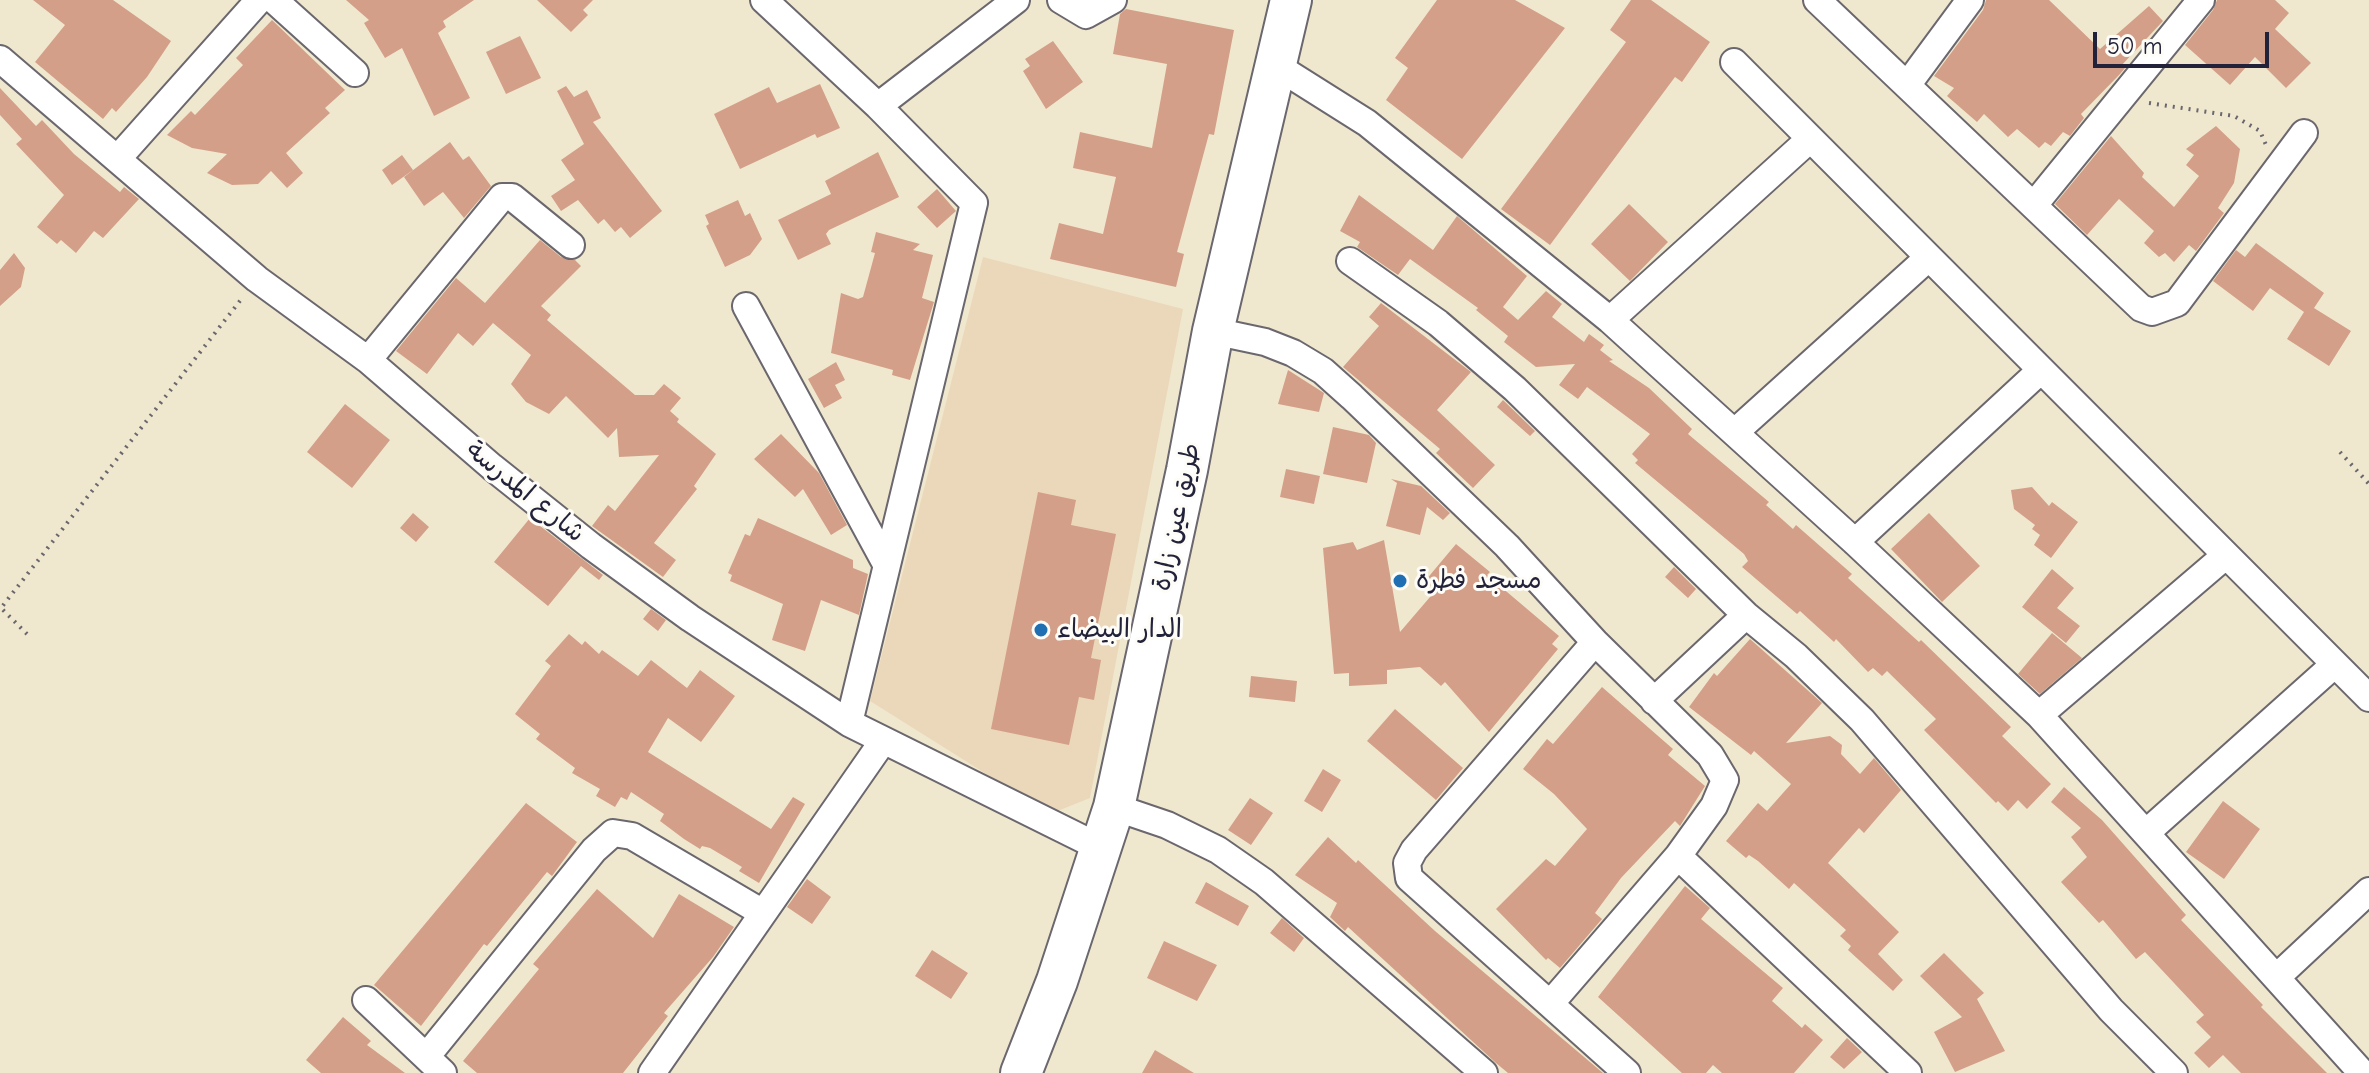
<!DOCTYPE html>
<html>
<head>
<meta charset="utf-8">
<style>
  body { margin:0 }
  #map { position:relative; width:2369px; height:1073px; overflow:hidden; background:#f0e8ce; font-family:"Comic Neue",sans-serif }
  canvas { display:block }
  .scale { position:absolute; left:2093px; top:32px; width:176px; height:36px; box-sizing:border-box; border:4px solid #22223b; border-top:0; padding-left:10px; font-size:24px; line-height:28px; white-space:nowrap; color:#22223b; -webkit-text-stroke:6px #fdfcf7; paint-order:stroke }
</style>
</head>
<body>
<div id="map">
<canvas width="2369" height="1073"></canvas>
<div class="scale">50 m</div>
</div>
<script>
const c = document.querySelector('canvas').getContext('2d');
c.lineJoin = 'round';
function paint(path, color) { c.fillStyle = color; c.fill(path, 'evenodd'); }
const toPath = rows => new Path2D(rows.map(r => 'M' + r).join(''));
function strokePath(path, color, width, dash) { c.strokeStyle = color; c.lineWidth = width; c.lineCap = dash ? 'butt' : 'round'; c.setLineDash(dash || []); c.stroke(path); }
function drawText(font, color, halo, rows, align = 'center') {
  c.font = font + ' "Comic Neue","Playpen Sans Arabic",sans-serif'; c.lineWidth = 6; c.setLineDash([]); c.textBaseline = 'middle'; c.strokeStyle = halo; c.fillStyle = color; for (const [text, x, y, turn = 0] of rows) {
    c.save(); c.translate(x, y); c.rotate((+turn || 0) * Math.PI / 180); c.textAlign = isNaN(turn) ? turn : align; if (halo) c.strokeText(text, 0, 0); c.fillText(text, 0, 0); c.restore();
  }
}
paint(toPath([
  [983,257,1183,309,1090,798,1050,814,870,701]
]), '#ebd8ba');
paint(toPath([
  [33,0,113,0,171,41,147,77,116,112,112,108,103,119,35,62,65,25],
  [346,0,474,0,443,21,446,27,438,33,470,98,434,116,402,48,385,58,364,23,369,20],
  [537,0,593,0,583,10,588,15,571,32],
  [1437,0,1515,0,1565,28,1462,159,1386,100,1408,68,1395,58],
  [1631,0,1651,0,1710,42,1682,82,1675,77,1550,245,1501,209,1626,42,1610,30],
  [1986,0,2049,0,2100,49,2149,6,2163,21,2121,66,2125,68,2120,74,2081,114,2084,118,2070,136,2063,132,2051,146,2045,142,2039,148,2017,129,2008,137,1984,114,1977,122,1947,96,1954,88,1934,76,1983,10],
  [2217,0,2275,0,2289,13,2275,29,2311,63,2286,88,2255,57,2230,85,2185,45,2213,10],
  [1126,9,1234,30,1214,135,1209,134,1177,252,1184,254,1176,287,1050,259,1059,223,1103,234,1116,177,1073,168,1080,132,1152,148,1167,64,1113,54,1120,14],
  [272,20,345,90,325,108,330,113,286,153,303,173,287,188,271,171,258,184,232,185,207,173,227,154,192,148,167,135,191,111,195,115,243,65,236,58],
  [520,36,541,78,506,94,486,52],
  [1053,41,1083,82,1046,109,1023,71,1030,66,1025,59],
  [820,84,840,128,817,138,815,134,740,169,714,114,769,87,777,103],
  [566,86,574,97,587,90,601,118,593,122,662,211,630,238,621,227,615,232,604,219,598,224,578,200,561,211,551,196,575,180,561,160,584,144,557,91],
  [0,88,36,126,42,120,74,154,120,192,124,187,139,199,103,238,94,231,76,253,61,240,57,244,37,227,64,195,16,144,22,139,0,115],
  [2216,126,2240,149,2234,183,2218,208,2224,213,2196,251,2189,245,2174,262,2165,253,2159,257,2144,243,2154,231,2119,199,2087,235,2055,204,2111,136,2144,173,2142,177,2174,207,2199,176,2186,165,2194,155,2186,149],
  [450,142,463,160,469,156,491,186,464,218,443,192,424,206,404,177],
  [878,152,899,197,829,230,826,234,831,244,798,260,778,220,831,194,825,181],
  [402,155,413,170,392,185,382,170],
  [937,189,956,211,937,228,917,207],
  [1359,195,1433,250,1457,216,1527,276,1503,307,1518,320,1546,291,1562,304,1552,317,1584,342,1589,334,1604,345,1600,350,1613,360,1609,361,1649,388,1692,429,1688,434,1769,502,1766,505,1793,529,1796,525,1852,574,1848,578,1919,642,1921,640,2011,727,2002,736,2051,784,2027,809,2018,800,2008,811,1998,801,1996,803,1924,730,1936,719,1887,671,1882,676,1873,668,1868,672,1836,639,1834,642,1800,611,1797,614,1742,567,1748,561,1744,554,1635,463,1638,460,1632,454,1650,434,1587,387,1578,399,1559,385,1575,364,1536,367,1504,342,1508,336,1476,310,1478,308,1410,259,1398,275,1357,247,1360,242,1340,231],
  [738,200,745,216,750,213,762,239,750,255,725,267,706,226,709,224,705,215],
  [1629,204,1668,242,1630,281,1591,244],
  [876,232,920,244,913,250,933,255,922,298,934,302,910,380,892,375,893,370,831,353,841,293,858,299,863,297,875,253,871,252],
  [540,240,561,257,575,260,581,266,541,306,551,315,547,320,635,395,654,395,664,384,681,398,670,411,679,419,677,422,716,454,694,486,697,489,654,543,676,560,663,577,592,526,608,505,615,511,659,455,619,457,617,428,608,438,566,396,549,414,526,402,511,384,531,355,493,323,473,346,458,333,427,374,396,351,456,278,485,303],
  [2256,243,2324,293,2314,308,2351,331,2329,366,2287,339,2304,312,2270,288,2253,311,2213,281,2236,250,2245,257],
  [14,253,25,268,21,287,0,306,0,270],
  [1381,303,1471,372,1437,410,1495,465,1473,488,1436,453,1440,449,1343,367,1379,326,1369,317],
  [836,362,845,380,835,385,842,398,824,408,808,379],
  [1288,370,1324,393,1319,412,1278,404],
  [1503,400,1535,431,1530,436,1497,407],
  [345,404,390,440,352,488,307,452],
  [1333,427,1369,435,1376,443,1367,483,1323,474],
  [781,434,819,473,847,525,831,535,803,489,795,497,754,459],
  [1286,469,1320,476,1314,504,1280,497],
  [1391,479,1421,486,1450,513,1443,520,1427,507,1420,535,1386,526,1397,483],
  [2032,487,2049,506,2052,502,2078,522,2051,558,2034,545,2040,535,2032,529,2035,525,2014,509,2011,490],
  [1038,492,1076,500,1071,525,1116,534,1091,658,1101,660,1094,700,1079,697,1069,745,991,729],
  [413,513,429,527,416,542,400,528],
  [1929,513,1980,566,1942,602,1891,549],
  [530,518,603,575,599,580,581,566,548,606,494,562],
  [758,518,853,560,853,568,868,574,859,615,821,600,805,651,772,640,783,604,730,581,732,575,728,573,745,534,750,536],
  [1384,540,1400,632,1436,590,1425,581,1456,544,1490,572,1487,575,1559,636,1552,644,1558,649,1489,732,1445,682,1441,686,1420,667,1387,670,1387,684,1349,686,1349,673,1334,674,1323,548,1353,542,1357,550],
  [1674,567,1696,589,1688,598,1665,577],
  [2052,569,2074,588,2057,608,2080,626,2066,643,2022,607],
  [651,609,666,620,658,631,643,619],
  [2052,633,2082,658,2040,694,2018,674],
  [569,634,582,645,585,641,599,654,602,650,638,676,651,660,687,688,700,670,735,696,701,742,668,718,648,752,771,829,793,797,805,804,759,883,739,871,742,867,710,848,702,846,700,849,684,839,660,821,664,814,631,792,627,800,621,797,615,807,596,796,600,789,572,773,575,768,536,739,540,734,515,714,551,666,545,661],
  [1750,639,1822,703,1786,743,1830,736,1842,745,1841,754,1860,774,1874,758,1901,790,1864,833,1859,828,1828,863,1899,932,1878,954,1903,980,1893,991,1848,950,1851,946,1840,936,1846,930,1794,883,1789,889,1758,861,1749,855,1746,858,1726,841,1758,803,1767,811,1791,784,1754,751,1751,755,1689,707,1714,673,1717,676],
  [1251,676,1297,681,1295,702,1249,697],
  [1602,687,1673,749,1668,755,1705,786,1680,826,1675,821,1621,878,1595,913,1602,919,1560,968,1548,958,1546,960,1496,909,1546,859,1555,866,1587,829,1554,794,1523,769,1547,739,1553,744],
  [1395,709,1463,768,1436,800,1367,741],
  [1323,769,1341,780,1322,812,1304,801],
  [2064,787,2102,820,2186,915,2181,920,2263,1005,2261,1007,2327,1073,2241,1073,2223,1055,2209,1068,2194,1053,2211,1037,2196,1022,2204,1015,2145,952,2136,959,2103,920,2099,923,2061,882,2087,857,2071,837,2081,828,2051,802],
  [1250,798,1273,813,1251,845,1228,830],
  [2223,801,2260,829,2224,879,2186,852],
  [526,803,577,842,552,876,547,872,487,946,484,944,421,1026,374,985],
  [1328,837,1356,863,1358,860,1435,931,1603,1073,1508,1073,1496,1063,1348,927,1345,931,1330,917,1337,903,1295,875],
  [807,879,831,897,812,924,787,907],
  [1206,882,1249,906,1238,926,1195,903],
  [1685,886,1710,908,1701,919,1783,988,1772,1001,1802,1028,1805,1024,1823,1040,1794,1073,1722,1073,1713,1065,1706,1073,1682,1073,1598,997],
  [597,889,653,938,679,894,734,927,713,957,664,1013,668,1016,623,1073,477,1073,463,1061,539,969,533,964],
  [1282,918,1304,938,1294,952,1270,933],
  [1164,941,1217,965,1197,1001,1147,978],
  [932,950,968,973,951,999,915,976],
  [1944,953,1984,993,1977,999,2005,1051,1955,1072,1934,1032,1962,1017,1920,976],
  [343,1017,371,1041,367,1045,405,1073,321,1073,306,1060],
  [1847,1038,1862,1052,1844,1069,1830,1057],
  [1155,1050,1194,1073,1142,1073]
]), '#d49f88');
const minor = toPath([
  [274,0,355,73],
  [764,0,878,106,974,203,849,723],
  [1061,0,1086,15,1113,0],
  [1817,0,2141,308,2152,312,2177,303,2304,133],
  [0,59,257,279,368,360,492,467,591,546,690,618,849,723,1103,849],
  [1734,62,2369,698],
  [1275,65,1367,123,1610,320,1855,542,2039,715,2362,1073],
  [1908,84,1970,0],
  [878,106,1016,0],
  [119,157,259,0],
  [2034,205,2201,0],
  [1350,261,1438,323,1515,389,1746,615,1796,656,1862,720,2111,1010,2174,1073],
  [746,306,885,562],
  [1610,320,1810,139],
  [1213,331,1265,342,1293,353,1323,371,1352,397,1507,546,1595,642,1710,755,1725,780,1714,806,1678,856,1550,1004],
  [368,360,502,197,512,197,571,245],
  [1735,432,1928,258],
  [1855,542,2041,370],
  [1595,642,1414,850,1407,863,1409,878,1627,1073],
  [1654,701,1746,615],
  [2039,715,2225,556],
  [1114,807,1167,825,1218,850,1264,882,1484,1073],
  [2147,832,2335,664],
  [1678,856,1908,1073],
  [2278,976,2369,891],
  [366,1000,443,1073],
  [426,1057,594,850,613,833,632,836,763,913],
  [652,1073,883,741]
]);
const primary = toPath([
  [1021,1073,1057,981,1114,807,1187,470,1213,331,1291,0]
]);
strokePath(minor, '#6a676e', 30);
strokePath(primary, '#6a676e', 44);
strokePath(toPath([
  [2149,103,2234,116,2260,131,2266,145],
  [2340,452,2369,484],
  [27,634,1,608,243,297]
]), '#6a676e', 4, [2, 6]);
strokePath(minor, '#fff', 26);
strokePath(primary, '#fff', 40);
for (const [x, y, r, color] of [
  [1400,581,8,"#1f6fb2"],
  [1041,630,8,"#1f6fb2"]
]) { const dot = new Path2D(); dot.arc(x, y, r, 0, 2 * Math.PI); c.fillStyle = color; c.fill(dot); strokePath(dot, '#fdfcf7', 3); }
drawText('26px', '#22223b', '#fdfcf7', [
  ["شارع المدرسة",525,492,39],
  ["طريق عين زارة",1177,517,-78]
]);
drawText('26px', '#22223b', '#fdfcf7', [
  ["مسجد فطرة",1416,581],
  ["الدار البيضاء",1057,630]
], 'left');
</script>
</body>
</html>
